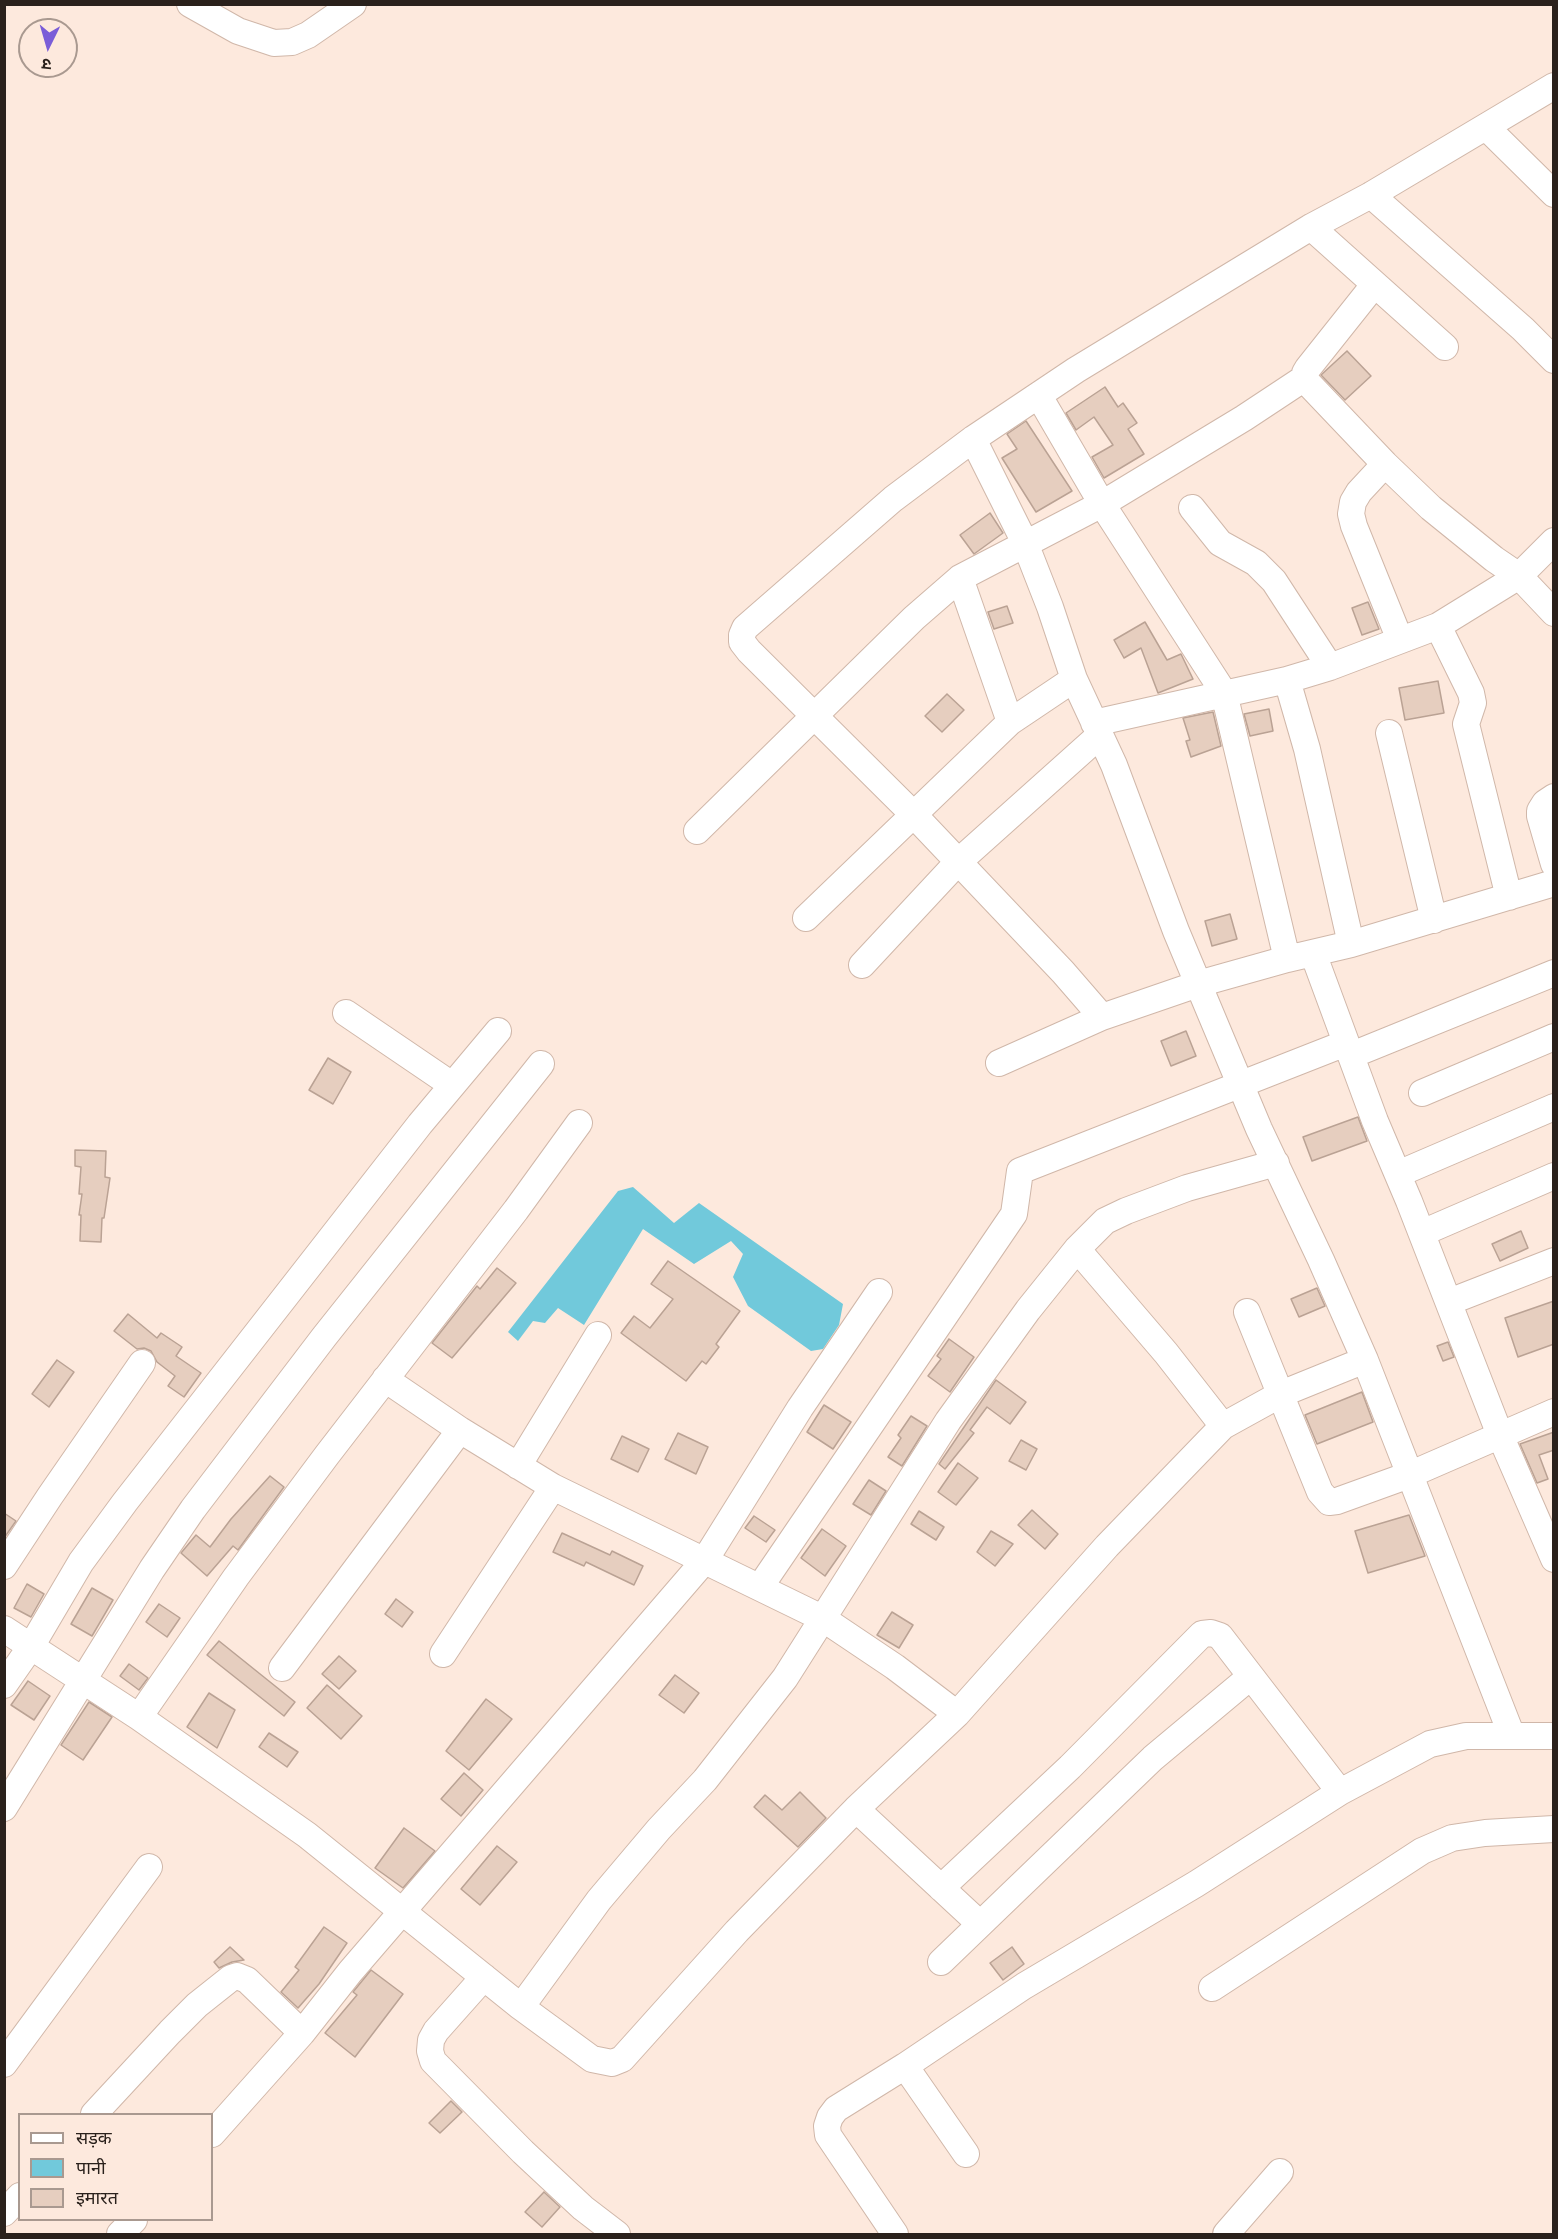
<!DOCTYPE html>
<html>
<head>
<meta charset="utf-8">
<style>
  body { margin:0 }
  #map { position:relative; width:1558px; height:2239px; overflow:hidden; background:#fde9dd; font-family:"Source Sans 3","Noto Sans Devanagari",sans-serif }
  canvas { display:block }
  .frame { position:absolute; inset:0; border:6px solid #2a211c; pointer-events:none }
  .legend { position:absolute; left:18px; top:2113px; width:195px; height:108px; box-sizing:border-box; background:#fde9dd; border:2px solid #a99990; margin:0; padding:8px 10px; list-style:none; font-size:18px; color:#2a211c }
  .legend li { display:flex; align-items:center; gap:12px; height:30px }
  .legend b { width:30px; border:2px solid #a99990 }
  .north { position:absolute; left:18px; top:18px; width:60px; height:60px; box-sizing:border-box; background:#fde9dd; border:2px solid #a99990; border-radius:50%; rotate:185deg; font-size:16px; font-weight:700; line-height:24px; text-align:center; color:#2a211c }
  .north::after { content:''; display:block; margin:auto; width:21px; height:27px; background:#7a5dd8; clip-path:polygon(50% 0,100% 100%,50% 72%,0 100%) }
</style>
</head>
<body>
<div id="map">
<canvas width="1558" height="2239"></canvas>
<div class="frame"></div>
<ul class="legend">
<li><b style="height:8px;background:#fff"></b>सड़क</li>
<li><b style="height:16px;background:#71c9db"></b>पानी</li>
<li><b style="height:16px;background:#e6cebf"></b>इमारत</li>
</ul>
<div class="north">उ</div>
</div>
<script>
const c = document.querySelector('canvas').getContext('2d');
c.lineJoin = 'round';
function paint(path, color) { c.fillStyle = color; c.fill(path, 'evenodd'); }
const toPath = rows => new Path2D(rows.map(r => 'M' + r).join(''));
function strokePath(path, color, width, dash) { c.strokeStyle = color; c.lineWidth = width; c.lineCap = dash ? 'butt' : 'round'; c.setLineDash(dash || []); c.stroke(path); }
paint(toPath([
  [633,1187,674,1223,699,1203,843,1304,839,1325,823,1349,811,1351,748,1306,733,1277,743,1254,731,1241,694,1264,643,1229,584,1325,558,1308,545,1323,533,1321,518,1341,508,1332,618,1191]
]), '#71c9db');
const building = toPath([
  [1347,351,1371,376,1345,400,1321,375,1347,351],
  [1105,387,1118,407,1123,403,1137,423,1128,429,1144,454,1104,478,1092,457,1113,445,1094,417,1076,430,1066,413,1105,387],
  [1026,421,1072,491,1036,512,1002,458,1017,449,1007,434,1026,421],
  [990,513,1003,533,974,554,960,535,990,513],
  [1368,602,1379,629,1362,635,1352,608,1368,602],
  [1007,606,1013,623,994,629,988,612,1007,606],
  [1145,622,1167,660,1181,654,1193,679,1158,693,1141,648,1124,658,1114,640,1145,622],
  [1438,681,1444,713,1405,720,1399,688,1438,681],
  [947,694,964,710,942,732,925,716,947,694],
  [1269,709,1273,731,1250,736,1244,714,1269,709],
  [1213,712,1221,746,1191,757,1186,741,1190,740,1183,718,1213,712],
  [1230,914,1237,939,1212,946,1205,921,1230,914],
  [1186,1031,1196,1056,1171,1066,1161,1041,1186,1031],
  [328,1058,351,1072,333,1104,309,1090,328,1058],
  [1358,1117,1367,1141,1312,1161,1303,1137,1358,1117],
  [75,1150,106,1151,105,1177,110,1178,104,1218,102,1218,101,1242,80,1241,81,1215,79,1215,82,1194,79,1194,81,1167,75,1166,75,1150],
  [1521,1231,1528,1248,1500,1261,1492,1244,1521,1231],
  [668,1261,740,1311,716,1344,719,1347,706,1364,702,1361,686,1381,621,1333,634,1316,650,1328,673,1299,651,1284,668,1261],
  [497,1268,516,1283,452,1358,432,1343,477,1286,480,1289,497,1268],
  [1317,1288,1325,1306,1299,1317,1291,1299,1317,1288],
  [1554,1301,1554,1344,1518,1357,1505,1318,1554,1301],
  [128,1314,157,1338,161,1333,182,1347,176,1356,201,1373,184,1397,168,1386,175,1376,157,1362,151,1351,144,1348,137,1349,114,1331,128,1314],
  [949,1339,974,1357,950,1392,928,1376,941,1359,937,1356,949,1339],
  [1448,1342,1454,1357,1443,1361,1437,1346,1448,1342],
  [57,1360,74,1372,49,1407,32,1394,57,1360],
  [996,1380,1026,1402,1010,1424,987,1407,970,1430,974,1433,945,1469,939,1464,996,1380],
  [1362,1392,1373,1422,1317,1444,1305,1415,1362,1392],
  [824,1405,851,1422,833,1449,807,1432,824,1405],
  [911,1416,927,1426,902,1466,888,1457,901,1438,898,1435,911,1416],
  [1554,1432,1554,1450,1539,1455,1548,1479,1537,1483,1520,1444,1554,1432],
  [678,1433,708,1447,696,1474,665,1459,678,1433],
  [622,1436,649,1449,638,1472,611,1459,622,1436],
  [1021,1440,1037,1449,1026,1470,1009,1461,1021,1440],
  [958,1463,978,1478,956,1505,938,1492,958,1463],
  [270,1476,284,1487,238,1550,233,1546,207,1576,181,1553,196,1535,210,1547,231,1519,270,1476],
  [869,1480,886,1491,871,1515,853,1504,869,1480],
  [1032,1510,1058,1534,1045,1549,1018,1525,1032,1510],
  [919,1511,944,1527,936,1540,911,1524,919,1511],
  [4,1513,16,1521,4,1538,4,1513],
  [1409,1515,1425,1556,1368,1573,1355,1531,1409,1515],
  [754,1516,775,1530,766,1542,745,1528,754,1516],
  [822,1529,846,1546,825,1576,801,1558,822,1529],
  [991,1531,1013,1544,995,1566,977,1552,991,1531],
  [562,1533,610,1555,612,1551,643,1566,634,1585,586,1562,584,1566,553,1552,562,1533],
  [27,1584,44,1594,31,1617,14,1608,27,1584],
  [92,1588,113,1600,92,1636,71,1624,92,1588],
  [396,1599,413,1612,402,1627,385,1614,396,1599],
  [159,1604,180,1618,167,1637,146,1622,159,1604],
  [892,1612,913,1625,899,1648,877,1635,892,1612],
  [219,1641,295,1702,284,1716,207,1655,219,1641],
  [339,1656,356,1671,339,1689,322,1674,339,1656],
  [129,1664,148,1678,139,1690,120,1676,129,1664],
  [675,1675,699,1693,684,1713,659,1695,675,1675],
  [28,1681,50,1696,34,1720,11,1705,28,1681],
  [327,1685,362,1716,341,1739,307,1708,327,1685],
  [209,1693,235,1710,217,1748,187,1727,209,1693],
  [486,1699,512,1719,469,1770,446,1751,486,1699],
  [89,1702,112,1717,83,1760,61,1745,89,1702],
  [269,1733,298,1752,287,1767,259,1747,269,1733],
  [464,1773,483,1790,461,1816,441,1799,464,1773],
  [800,1792,826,1818,798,1847,754,1807,765,1795,782,1810,800,1792],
  [404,1828,435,1851,403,1888,375,1868,404,1828],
  [497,1846,517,1862,480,1905,461,1889,497,1846],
  [324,1927,347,1943,319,1984,298,2008,281,1992,299,1970,295,1967,324,1927],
  [230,1947,244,1960,232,1962,219,1968,214,1962,230,1947],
  [1012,1947,1024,1964,1003,1980,990,1963,1012,1947],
  [371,1970,403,1994,355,2057,325,2033,357,1995,353,1992,371,1970],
  [451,2101,462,2112,440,2133,429,2123,451,2101],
  [544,2192,560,2207,542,2227,525,2212,544,2192]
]);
paint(building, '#e6cebf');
strokePath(building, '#baa294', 1.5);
const minor = toPath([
  [190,4,238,31,274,43,292,42,308,35,353,4],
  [1486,127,1554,194],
  [1371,195,1523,329,1554,360],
  [1311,227,1445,347],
  [1374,285,1308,368,1305,373,1306,381,1385,464,1431,508,1494,559,1519,576,1554,613],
  [1039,396,1102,504,1224,693,1287,959],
  [973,439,1025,543,1050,607,1074,679,1114,765,1176,931,1259,1129,1321,1260,1365,1360,1512,1736],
  [1385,464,1359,492,1353,502,1351,514,1354,526,1400,640],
  [1192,508,1220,543,1256,563,1274,581,1330,667],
  [960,578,1010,722],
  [1438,626,1471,693,1473,703,1466,724,1509,897],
  [1287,680,1307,749,1351,944],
  [1094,723,1287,680,1330,667,1438,626,1519,576,1554,541],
  [1389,733,1434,920],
  [1554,797,1545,803,1540,811,1540,816,1554,864],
  [697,831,914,618,960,578,1102,504,1244,418,1306,377],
  [806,918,1010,722,1074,679],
  [1313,953,1375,1121,1409,1201,1500,1435,1554,1559],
  [862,965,957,863,1100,735],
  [346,1013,452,1085],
  [1102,1017,1063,972,913,814,749,651,742,642,742,635,745,628,893,499,973,439,1076,370,1311,227,1371,195,1554,86],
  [1352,1055,1554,973],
  [999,1063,1102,1017,1198,984,1287,959,1351,944,1554,883],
  [1422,1093,1554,1037],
  [1398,1174,1554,1107],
  [1422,1233,1554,1176],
  [1077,1249,1166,1353,1223,1426],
  [1449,1302,1554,1261],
  [1247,1312,1320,1492,1329,1502,1337,1501,1409,1475,1554,1412],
  [385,1379,460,1430,553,1487,822,1618,895,1667,957,1714],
  [518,1466,598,1335],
  [4,1566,50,1496,142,1363],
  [760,1587,1014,1214,1020,1171,1346,1043],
  [4,1629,139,1717,307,1835,521,2007,592,2059,612,2063,622,2059,737,1931,856,1809,957,1714,1107,1546,1223,1426,1281,1394,1365,1360],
  [443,1654,553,1487],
  [282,1668,460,1430],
  [4,1685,32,1645,81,1562,125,1502,420,1124,498,1031],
  [139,1717,236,1577,327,1455,516,1210,579,1123],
  [4,1808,152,1569,193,1509,324,1337,541,1064],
  [856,1809,980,1924],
  [941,1888,1070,1767,1202,1634,1211,1633,1220,1636,1340,1792],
  [941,1962,1153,1758,1250,1677],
  [484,1977,436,2031,431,2040,430,2051,433,2061,523,2152,583,2208,617,2234],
  [1212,1988,1422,1851,1452,1838,1485,1833,1554,1829],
  [521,2007,599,1900,659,1829,705,1780,785,1678,948,1421,1028,1310,1077,1249,1105,1221,1126,1211,1187,1188,1276,1163],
  [4,2064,149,1867],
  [905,2066,966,2154],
  [94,2114,170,2032,197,2005,231,1978,237,1976,247,1980,302,2033],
  [212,2134,302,2033,350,1972,705,1560,800,1408,879,1292],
  [4,2213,20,2196],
  [120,2234,134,2220],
  [895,2234,828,2135,827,2126,830,2117,836,2109,905,2066,1024,1986,1196,1884,1340,1792,1430,1744,1466,1736,1554,1736],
  [1226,2234,1280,2172]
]);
strokePath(minor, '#d0b7a9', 28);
strokePath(minor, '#fff', 26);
</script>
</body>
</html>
